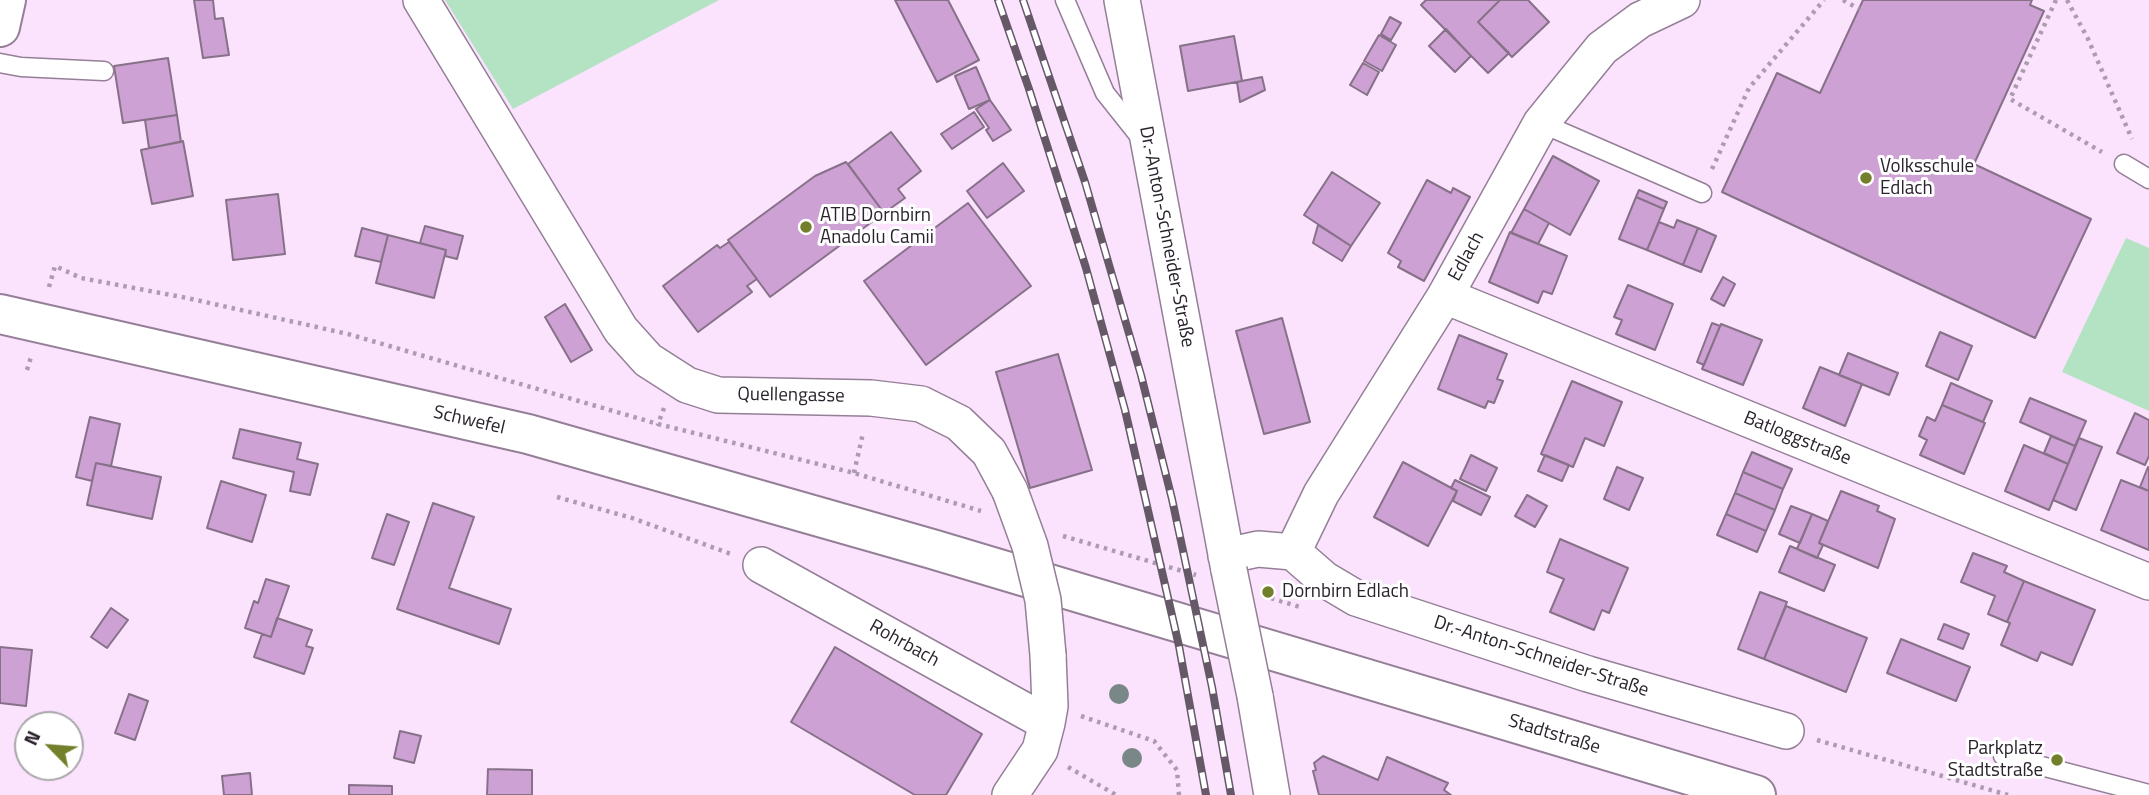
<!DOCTYPE html>
<html>
<head>
<meta charset="utf-8">
<style>
  body { margin:0 }
  #map { position:relative; width:2149px; height:795px; overflow:hidden; background:#fbe3fe; font-family:"Titillium Web",sans-serif }
  canvas { display:block }
  .north { position:absolute; left:14px; top:711px; width:70px; height:70px; box-sizing:border-box; background:#fff; border:2px solid #aaa7ab; border-radius:50%; rotate:295deg; font-size:19px; font-weight:700; line-height:28px; text-align:center; color:#2a222c }
  .north::after { content:''; display:block; margin:auto; width:24px; height:32px; background:#747f2b; clip-path:polygon(50% 0,100% 100%,50% 72%,0 100%) }
</style>
</head>
<body>
<div id="map">
<canvas width="2149" height="795"></canvas>
<div class="north">N</div>
</div>
<script>
const c = document.querySelector('canvas').getContext('2d');
c.lineJoin = 'round';
function paint(path, color) { c.fillStyle = color; c.fill(path, 'evenodd'); }
const toPath = rows => new Path2D(rows.map(r => 'M' + r).join(''));
function strokePath(path, color, width, dash) { c.strokeStyle = color; c.lineWidth = width; c.lineCap = dash ? 'butt' : 'round'; c.setLineDash(dash || []); c.stroke(path); }
function drawText(font, color, halo, rows, align = 'center') {
  c.font = font + ' "Titillium Web",sans-serif'; c.lineWidth = 6; c.setLineDash([]); c.textBaseline = 'middle'; c.strokeStyle = halo; c.fillStyle = color; for (const [text, x, y, turn = 0] of rows) {
    c.save(); c.translate(x, y); c.rotate((+turn || 0) * Math.PI / 180); c.textAlign = isNaN(turn) ? turn : align; if (halo) c.strokeText(text, 0, 0); c.fillText(text, 0, 0); c.restore();
  }
}
paint(toPath([
  [445,0,719,0,513,109],
  [2126,238,2149,248,2149,411,2062,372]
]), '#b4e3c3');
const building = toPath([
  [194,0,213,0,215,19,223,18,229,55,203,58,194,0],
  [895,0,948,0,979,60,937,82,895,0],
  [1426,0,1500,0,1478,22,1509,53,1488,73,1421,5,1426,0],
  [1500,0,1528,0,1549,22,1512,57,1478,22,1500,0],
  [1863,0,2032,0,2030,5,2044,11,1974,164,2091,219,2035,338,1722,192,1777,73,1820,93,1863,0],
  [1390,17,1401,23,1391,40,1381,34,1390,17],
  [1446,29,1471,56,1455,72,1429,46,1446,29],
  [1379,35,1396,45,1382,71,1364,61,1379,35],
  [1234,36,1242,81,1188,91,1180,46,1234,36],
  [168,58,177,115,123,123,114,66,168,58],
  [1363,63,1379,72,1367,95,1350,85,1363,63],
  [976,67,990,100,969,109,955,76,976,67],
  [1262,77,1265,90,1240,102,1237,82,1262,77],
  [990,100,1011,130,993,141,986,130,989,128,976,109,990,100],
  [974,112,984,127,952,149,941,134,974,112],
  [177,115,181,142,149,148,145,120,177,115],
  [891,132,921,171,898,189,905,198,884,213,848,164,891,132],
  [183,141,193,196,152,204,141,150,183,141],
  [1553,156,1599,181,1570,235,1524,209,1553,156],
  [846,162,884,213,770,297,728,240,815,176,846,162],
  [1003,163,1024,191,987,218,967,191,1003,163],
  [1332,172,1380,203,1351,246,1304,215,1332,172],
  [1427,180,1451,193,1453,188,1470,197,1424,281,1398,267,1401,261,1388,253,1427,180],
  [1639,190,1667,202,1664,209,1636,197,1639,190],
  [278,194,285,254,233,260,226,200,278,194],
  [1636,197,1664,209,1647,250,1619,239,1636,197],
  [968,203,1031,286,926,365,864,281,968,203],
  [1524,209,1549,223,1538,244,1511,233,1524,209],
  [1677,220,1698,228,1683,265,1647,250,1659,222,1674,228,1677,220],
  [1318,225,1351,246,1342,261,1313,243,1318,225],
  [425,226,463,236,457,259,445,256,446,250,420,243,425,226],
  [362,228,388,235,381,262,355,256,362,228],
  [1698,228,1716,236,1701,272,1683,265,1698,228],
  [1510,232,1567,256,1552,294,1543,291,1538,303,1489,282,1510,232],
  [388,235,446,250,434,298,376,283,388,235],
  [729,242,757,279,747,286,752,292,698,332,663,286,717,245,720,248,729,242],
  [1723,277,1735,284,1724,306,1711,299,1723,277],
  [1628,285,1673,304,1655,350,1616,334,1622,320,1614,317,1628,285],
  [565,304,592,350,571,362,545,317,565,304],
  [1282,318,1310,422,1264,434,1236,331,1282,318],
  [1712,323,1720,326,1704,365,1697,362,1712,323],
  [1721,324,1762,340,1743,385,1702,369,1721,324],
  [1940,332,1972,346,1958,380,1926,366,1940,332],
  [1459,335,1507,354,1497,379,1503,381,1494,403,1488,401,1485,408,1438,389,1459,335],
  [1848,353,1898,373,1889,395,1839,375,1848,353],
  [1058,354,1092,470,1030,488,996,372,1058,354],
  [1820,367,1862,384,1845,426,1803,408,1820,367],
  [1572,381,1622,402,1604,446,1585,438,1573,467,1541,454,1572,381],
  [1951,383,1992,401,1983,422,1942,405,1951,383],
  [2030,398,2086,421,2075,446,2020,422,2030,398],
  [1942,405,1985,423,1964,474,1920,455,1927,440,1919,436,1927,417,1935,421,1942,405],
  [2135,413,2149,420,2149,456,2145,465,2117,453,2135,413],
  [90,417,120,424,111,466,96,463,92,481,76,477,90,417],
  [240,429,301,443,297,459,318,464,310,495,290,491,294,472,233,458,240,429],
  [2051,436,2075,446,2068,464,2044,453,2051,436],
  [2079,438,2102,447,2076,510,2053,500,2079,438],
  [2024,445,2068,464,2049,510,2005,491,2024,445],
  [1752,452,1792,469,1783,489,1743,472,1752,452],
  [1471,455,1497,468,1486,491,1460,479,1471,455],
  [1545,455,1569,465,1562,481,1538,471,1545,455],
  [1403,462,1457,491,1428,546,1374,517,1403,462],
  [96,463,161,477,152,519,87,505,96,463],
  [1617,467,1643,478,1629,510,1604,499,1617,467],
  [2148,467,2149,468,2149,491,2140,487,2148,467],
  [1743,472,1783,489,1775,510,1735,493,1743,472],
  [1455,480,1490,497,1481,515,1453,501,1457,491,1451,488,1455,480],
  [2121,480,2149,491,2149,550,2101,530,2121,480],
  [221,481,266,495,252,542,207,528,221,481],
  [1841,491,1879,506,1877,511,1895,519,1878,568,1819,543,1841,491],
  [1735,493,1775,510,1766,531,1726,514,1735,493],
  [1527,495,1547,506,1535,527,1515,516,1527,495],
  [433,503,474,517,449,588,511,609,499,644,397,609,433,503],
  [1791,506,1812,514,1800,543,1779,534,1791,506],
  [387,514,409,522,394,565,372,558,387,514],
  [1726,514,1766,531,1757,552,1717,535,1726,514],
  [1812,514,1828,521,1819,543,1823,545,1817,558,1797,549,1812,514],
  [1560,539,1628,568,1609,613,1602,610,1594,630,1550,612,1564,579,1547,572,1560,539],
  [1790,546,1835,565,1824,591,1779,572,1790,546],
  [1973,553,2007,566,2004,572,2024,581,2007,622,1988,614,1995,596,1961,582,1973,553],
  [266,579,289,586,271,637,245,628,254,601,258,603,266,579],
  [2024,581,2095,610,2072,665,2041,652,2037,661,2001,645,2010,623,2007,622,2024,581],
  [1760,592,1787,602,1764,659,1738,649,1760,592],
  [1786,606,1867,638,1846,692,1764,659,1786,606],
  [111,608,128,620,107,648,91,637,111,608],
  [277,618,312,630,306,646,313,648,304,674,254,657,262,634,271,637,277,618],
  [1944,624,1969,634,1963,649,1938,639,1944,624],
  [1901,639,1970,667,1956,701,1887,673,1901,639],
  [0,647,32,650,26,706,0,703,0,647],
  [835,647,982,734,946,795,915,795,791,722,835,647],
  [129,694,148,701,135,740,115,733,129,694],
  [400,731,421,736,414,763,394,758,400,731],
  [1323,756,1378,780,1387,757,1448,783,1444,790,1451,795,1319,795,1313,771,1316,770,1314,763,1323,756],
  [488,769,532,770,532,795,487,795,488,769],
  [250,773,252,795,224,795,222,776,250,773],
  [349,785,392,786,392,795,349,795,349,785]
]);
paint(building, '#cda1d3');
strokePath(building, '#867188', 2);
const lane = toPath([
  [1065,0,1105,93,1140,137],
  [0,63,21,67,104,71],
  [1541,123,1702,193],
  [2124,164,2149,179],
  [2003,756,2149,794]
]);
const street = toPath([
  [421,0,621,330,648,360,687,385,718,395,871,398,921,404,959,423,989,452,1010,491],
  [1122,0,1229,570],
  [1445,296,2149,582],
  [1293,552,1321,494,1445,296,1541,123,1602,48,1640,20,1682,0],
  [1226,556,1258,549,1293,552,1324,579,1356,598,1588,674,1786,731],
  [761,565,1047,723],
  [1255,696,1272,795],
  [1010,795,1040,750,1047,723,1050,706,1048,655]
]);
const secondary = toPath([
  [0,27,6,0]
]);
const primary = toPath([
  [0,314,528,434,932,549,1756,795]
]);
strokePath(lane, '#947f97', 21);
strokePath(street, '#947f97', 38);
strokePath(secondary, '#947f97', 42);
strokePath(primary, '#947f97', 42);
strokePath(toPath([
  [1843,0,1859,9],
  [2056,0,2010,99,2102,152],
  [2067,0,2088,39,2132,139],
  [1712,169,1749,88,1824,0],
  [49,287,55,266,81,278,187,298,348,334,658,424],
  [27,370,31,357],
  [664,408,658,424,854,473,981,511],
  [854,473,863,433],
  [557,497,632,518,731,554],
  [1063,536,1196,575],
  [1271,598,1303,608],
  [1081,716,1154,741,1177,770,1179,795],
  [1817,740,2008,795],
  [1068,767,1116,795]
]), '#ad9baf', 4.5, [3.5, 5]);
strokePath(lane, '#fff', 18);
strokePath(street, '#fff', 35);
strokePath(secondary, '#fff', 38);
strokePath(primary, '#fff', 38);
const rail = toPath([
  [998,0,1029,89,1086,268,1125,410,1179,646,1206,795],
  [1023,0,1085,182,1141,375,1172,499,1212,687,1231,795]
]);
strokePath(rail, '#655968', 8);
strokePath(rail, '#fff', 5, [16]);
const streetBridge = toPath([
  [1010,491,1030,546,1043,600,1048,655],
  [1229,570,1255,696]
]);
strokePath(streetBridge, '#947f97', 38, []);
strokePath(streetBridge, '#fff', 35);
c.fillStyle = '#798886';
for (const [x, y] of [
  [1119,694],
  [1132,758]
]) { c.beginPath(); c.arc(x, y, 10, 0, 2 * Math.PI); c.fill(); }
for (const [x, y, r, color] of [
  [1866,178,7,"#747f2b"],
  [806,227,7,"#747f2b"],
  [1268,592,7,"#747f2b"],
  [2057,760,7,"#747f2b"]
]) { const dot = new Path2D(); dot.arc(x, y, r, 0, 2 * Math.PI); c.fillStyle = color; c.fill(dot); strokePath(dot, '#fff', 2.5); }
drawText('19px', '#2a222c', '#fff', [
  ["Volksschule",1880,167],
  ["Edlach",1880,189],
  ["ATIB Dornbirn",820,216],
  ["Anadolu Camii",820,238],
  ["Dornbirn Edlach",1282,592],
  ["Parkplatz",2043,749,"right"],
  ["Stadtstraße",2043,771,"right"]
], 'left');
drawText('19px', '#2a222c', '#fff', [
  ["Dr.-Anton-Schneider-Straße",1166,237,79],
  ["Edlach",1467,257,-61],
  ["Quellengasse",791,396,1],
  ["Schwefel",469,421,13],
  ["Batloggstraße",1797,439,22],
  ["Rohrbach",904,644,29],
  ["Dr.-Anton-Schneider-Straße",1541,657,18],
  ["Stadtstraße",1554,735,17]
]);
</script>
</body>
</html>
